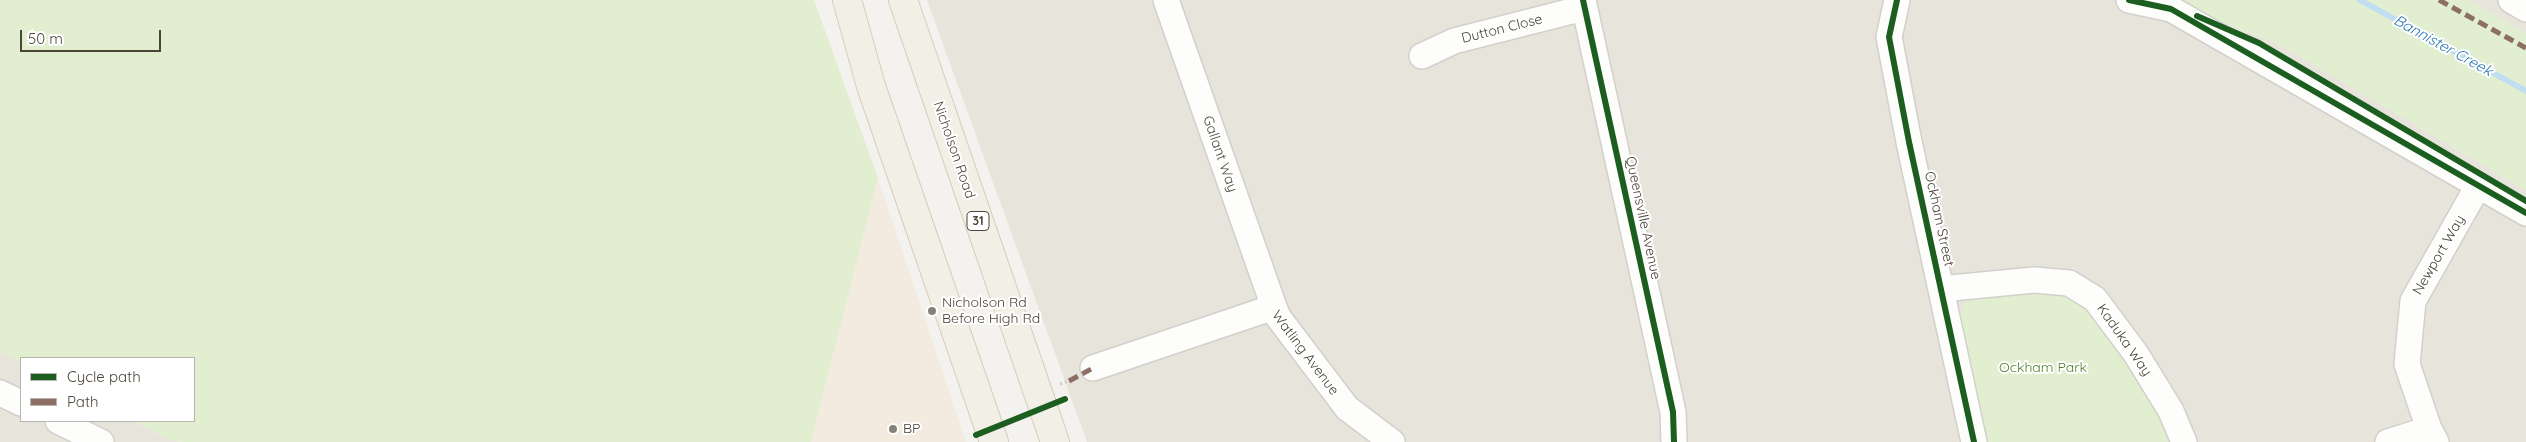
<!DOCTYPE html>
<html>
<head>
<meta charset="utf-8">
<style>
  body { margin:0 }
  #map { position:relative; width:2526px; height:442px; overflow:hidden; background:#f4f2ee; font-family:Quicksand,sans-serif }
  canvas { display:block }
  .legend { position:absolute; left:20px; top:357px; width:175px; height:65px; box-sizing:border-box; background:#fff; border:1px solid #b7b4b0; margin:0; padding:6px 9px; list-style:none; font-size:15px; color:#4b4439 }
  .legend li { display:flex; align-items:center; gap:10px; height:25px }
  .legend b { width:25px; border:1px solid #b7b4b0 }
  .scale { position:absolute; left:20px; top:30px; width:141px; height:22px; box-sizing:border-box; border:2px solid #4b4439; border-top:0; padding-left:6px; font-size:15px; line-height:18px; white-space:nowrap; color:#4b4439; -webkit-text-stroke:4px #fff; paint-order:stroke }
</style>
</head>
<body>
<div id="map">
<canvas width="2526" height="442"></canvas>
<ul class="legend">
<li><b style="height:6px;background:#1b5e20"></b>Cycle path</li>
<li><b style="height:6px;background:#8d6e63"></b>Path</li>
</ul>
<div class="scale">50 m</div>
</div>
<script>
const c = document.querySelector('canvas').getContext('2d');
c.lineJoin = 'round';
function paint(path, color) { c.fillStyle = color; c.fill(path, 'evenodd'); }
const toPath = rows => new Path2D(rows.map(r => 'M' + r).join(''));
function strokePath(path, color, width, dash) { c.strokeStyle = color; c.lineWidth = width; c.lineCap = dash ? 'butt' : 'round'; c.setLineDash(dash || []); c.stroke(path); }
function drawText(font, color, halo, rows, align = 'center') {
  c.font = font + ' Quicksand,sans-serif'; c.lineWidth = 4; c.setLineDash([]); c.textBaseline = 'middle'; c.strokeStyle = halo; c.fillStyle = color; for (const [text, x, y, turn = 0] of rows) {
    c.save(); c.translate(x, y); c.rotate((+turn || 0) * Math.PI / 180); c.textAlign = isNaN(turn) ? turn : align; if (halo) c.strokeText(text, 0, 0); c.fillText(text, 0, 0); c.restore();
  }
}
paint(toPath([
  [927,0,2165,0,2279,44,2526,190,2526,442,1087,442],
  [2468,0,2526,0,2526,33],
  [0,351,21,363,21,421,133,421,170,440,182,442,0,442]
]), '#e7e4dc');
paint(toPath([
  [878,178,966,442,811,442]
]), '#f3ebdf');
paint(toPath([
  [0,0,814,0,878,178,811,442,182,442,170,440,133,421,194,421,194,358,21,358,21,363,0,351],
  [2165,0,2468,0,2526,33,2526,190,2279,44],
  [2038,292,2068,294,2092,308,2160,414,2171,442,1983,442,1958,323,1965,303,1981,295]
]), '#e1eecf');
strokePath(toPath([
  [2360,0,2526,91]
]), '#c0ddf1', 5.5);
const minor = toPath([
  [1166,0,1274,307],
  [1583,0,1673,412,1674,442],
  [1897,0,1889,37,1909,142,1974,442],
  [2129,0,2171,9,2526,213],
  [2511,0,2526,9],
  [1422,56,1454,41,1584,8],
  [1941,289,2034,280,2069,283,2095,299,2136,354,2171,411,2184,442],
  [1093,368,1274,307,1278,317,1347,408,1392,442],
  [0,393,21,403],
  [58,421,101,442],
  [2388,442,2429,429],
  [2436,442,2429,429,2407,364,2413,301,2478,186]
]);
const major = toPath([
  [847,0,871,86,994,442],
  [903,0,1055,442]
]);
strokePath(minor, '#d2d0cb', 28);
strokePath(major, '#d6cebb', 30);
strokePath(toPath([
  [1060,384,1069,381]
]), '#d3d2cc', 3, [2.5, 2.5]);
strokePath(minor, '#fdfdfc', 25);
strokePath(major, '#f2efe6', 28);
strokePath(toPath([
  [2439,0,2526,48],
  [1069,381,1093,368]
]), '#8d6e63', 5, [10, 5]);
strokePath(toPath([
  [1583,0,1673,412,1674,442],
  [1897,0,1889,37,1909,142,1974,442],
  [2129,0,2171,9,2526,213],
  [2197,16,2259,43,2526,201],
  [976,435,1065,399]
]), '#1b5e20', 6);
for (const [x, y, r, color] of [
  [932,311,5,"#868178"],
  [893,429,5,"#868178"]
]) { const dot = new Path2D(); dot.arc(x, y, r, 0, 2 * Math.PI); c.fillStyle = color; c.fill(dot); strokePath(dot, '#fff', 2); }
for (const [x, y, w] of [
  [978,221,22]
]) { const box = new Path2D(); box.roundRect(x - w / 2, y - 9.5, w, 19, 4); c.fillStyle = '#fff'; c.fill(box); strokePath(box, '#4b4439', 1); }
drawText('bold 12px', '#4b4439', null, [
  ["31",978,221]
]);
drawText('14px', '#4b4439', '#fff', [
  ["Dutton Close",1502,29,-14],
  ["Nicholson Road",954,150,71],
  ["Gallant Way",1220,154,71],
  ["Queensville Avenue",1643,218,78],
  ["Ockham Street",1939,219,78],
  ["Newport Way",2439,255,-60],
  ["Kaduka Way",2124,340,55],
  ["Watling Avenue",1305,353,53]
]);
drawText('14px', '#4b4439', '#fff', [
  ["Nicholson Rd",942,303],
  ["Before High Rd",942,319],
  ["BP",903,429]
], 'left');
drawText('14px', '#4a7f2a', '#fff', [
  ["Ockham Park",2043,368]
]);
drawText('italic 15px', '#2e7ab2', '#fff', [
  ["Bannister Creek",2443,46,29]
]);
</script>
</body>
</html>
